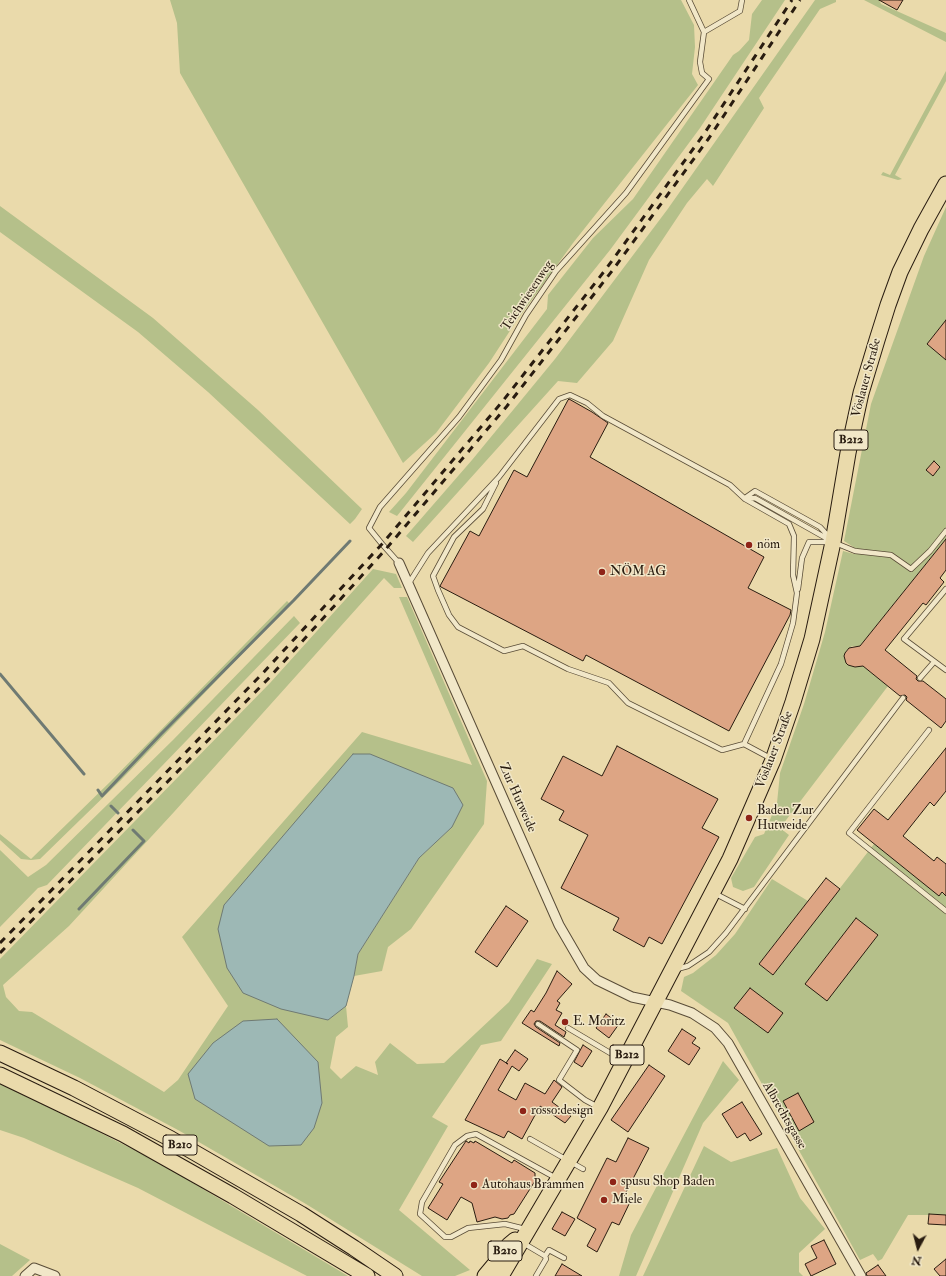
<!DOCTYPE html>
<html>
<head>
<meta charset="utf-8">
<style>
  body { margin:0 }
  #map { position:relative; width:946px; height:1276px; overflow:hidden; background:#eadaab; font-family:"IM FELL Double Pica",serif }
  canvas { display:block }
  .north { position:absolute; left:898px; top:1228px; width:40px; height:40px; -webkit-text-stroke:3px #f1e7c8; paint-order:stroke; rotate:187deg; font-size:11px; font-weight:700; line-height:16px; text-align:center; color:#291c10 }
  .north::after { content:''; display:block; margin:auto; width:14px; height:18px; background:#291c10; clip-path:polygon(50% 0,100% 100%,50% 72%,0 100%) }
</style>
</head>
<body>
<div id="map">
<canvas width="946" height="1276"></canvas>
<div class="north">N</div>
</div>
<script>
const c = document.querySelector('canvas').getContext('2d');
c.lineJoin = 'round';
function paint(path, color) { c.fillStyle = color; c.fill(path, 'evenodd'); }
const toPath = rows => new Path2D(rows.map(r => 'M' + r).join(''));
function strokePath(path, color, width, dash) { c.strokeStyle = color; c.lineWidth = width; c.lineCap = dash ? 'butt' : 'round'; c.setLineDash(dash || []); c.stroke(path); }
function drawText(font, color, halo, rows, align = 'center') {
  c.font = font + ' "IM FELL Double Pica",serif'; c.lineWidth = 3; c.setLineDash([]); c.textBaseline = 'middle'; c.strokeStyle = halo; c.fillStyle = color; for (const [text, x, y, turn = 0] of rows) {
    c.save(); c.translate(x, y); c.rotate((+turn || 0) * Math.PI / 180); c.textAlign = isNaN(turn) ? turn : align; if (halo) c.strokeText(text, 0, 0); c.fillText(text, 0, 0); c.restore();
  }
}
paint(toPath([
  [170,0,681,0,694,25,695,47,692,74,698,85,573,243,515,323,489,363,436,433,403,463,180,73,177,23],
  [762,0,785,0,700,128,610,250,397,516,389,512,406,493,547,309,548,295,593,238,633,199,733,55,739,51,749,40,752,14],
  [815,0,836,0,836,2,820,9,759,98,764,108,713,186,707,179,687,203,649,260,613,341,577,383,558,381,413,542,406,536,472,460,555,359,667,210],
  [864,0,879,0,881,4,946,33,946,42],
  [946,71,946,81,895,175,902,179,898,180,881,175,883,172,890,175],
  [0,206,153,318,258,410,362,509,355,519,350,524,208,392,138,332,0,232],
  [946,207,946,329,942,325,927,344,946,360,946,539,859,647,852,646,847,650,845,653,845,660,848,665,855,667,862,665,888,686,780,828,789,835,754,887,743,891,733,887,731,878,755,837,764,834,777,803,780,773,804,704,825,632,843,551,854,554,855,548,844,541,871,404,924,256],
  [373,569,396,574,402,588,394,588,384,578,174,812,69,926,3,985,6,997,19,1011,32,1012,164,1092,178,1080,228,1006,182,937,362,732,472,765,399,597,407,597,487,781,484,824,411,929,388,947,382,971,354,976,358,954,419,858,452,827,370,754,328,1020,346,1006,348,1027,336,1037,330,1068,341,1079,356,1066,378,1075,375,1062,390,1043,417,1064,444,1063,509,1002,537,959,552,964,501,1041,481,1045,432,1117,448,1126,399,1210,470,1270,455,1276,422,1276,306,1204,178,1130,80,1078,0,1040,0,959,270,683],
  [287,601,290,604,121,780,40,859,31,860,21,859,0,840,0,834,31,859,111,781],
  [294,616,300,623,47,885,38,888,0,927,0,850,28,877,46,865,173,740],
  [874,844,946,896,946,1215,908,1215,882,1259,878,1261,873,1254,860,1260,728,1023,681,991,684,977,693,973,716,955,735,934,772,879,808,901,759,964,773,975],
  [723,1061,739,1080,703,1123,636,1276,619,1276,631,1235],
  [0,1084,63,1114,158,1162,348,1276,307,1276,138,1188,24,1138,0,1130],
  [704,1146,731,1162,777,1148,800,1198,825,1229,799,1253,799,1272,803,1276,643,1276],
  [0,1244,30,1260,12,1276,0,1276]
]), '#b5c08a');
const water = toPath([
  [353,754,370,754,453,788,463,805,452,827,419,858,358,954,354,976,346,1006,328,1020,281,1009,243,993,227,968,218,929,224,905,353,754],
  [277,1019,318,1062,322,1103,314,1128,301,1145,269,1146,195,1099,188,1074,213,1043,243,1021,277,1019]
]);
paint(water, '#9db8b5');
strokePath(water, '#6f7a73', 1);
strokePath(toPath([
  [0,674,84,774],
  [98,790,102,796,161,734,294,600,350,541],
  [111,806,118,813],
  [79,909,144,841,133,830]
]), '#6f7a73', 3);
const building = toPath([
  [879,0,903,0,897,10,879,0],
  [946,320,946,360,927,344,946,320],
  [569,399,592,412,608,423,590,457,764,557,748,588,791,610,790,615,729,731,586,655,583,661,441,587,440,586,470,531,479,536,514,470,527,477,568,400,569,399],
  [934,461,940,467,933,476,926,470,934,461],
  [946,539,946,570,940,578,944,582,926,605,923,603,885,650,917,676,916,679,918,681,923,681,946,699,946,721,941,728,906,700,907,697,905,695,900,696,863,666,855,667,848,665,846,663,844,656,845,653,849,648,860,646,946,539],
  [617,746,718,799,702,828,719,837,662,944,649,937,644,947,613,930,619,918,561,888,588,835,559,820,564,811,541,799,563,756,602,776,617,746],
  [946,748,946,791,934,806,930,802,903,836,934,861,937,857,946,864,946,896,942,892,939,896,857,830,874,809,888,820,946,748],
  [826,878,840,889,773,975,759,964,826,878],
  [506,906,528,921,497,967,475,952,506,906],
  [856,918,878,935,827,1001,805,984,856,918],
  [557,971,572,984,557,1001,560,1003,556,1010,562,1013,555,1025,566,1032,564,1037,540,1021,536,1021,534,1024,536,1027,560,1043,559,1046,522,1023,531,1010,534,1012,546,993,557,971],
  [750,988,783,1013,768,1033,734,1008,750,988],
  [606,1014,619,1024,609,1038,596,1028,606,1014],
  [682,1029,696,1038,692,1043,700,1048,689,1065,668,1051,682,1029],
  [583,1045,592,1051,582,1067,574,1062,583,1045],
  [515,1050,528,1059,519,1071,512,1066,498,1090,516,1100,525,1083,545,1094,554,1080,562,1087,552,1102,571,1116,565,1123,540,1106,522,1139,508,1131,504,1138,465,1120,500,1059,508,1064,506,1063,515,1050],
  [649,1065,665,1076,628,1132,611,1120,649,1065],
  [798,1093,814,1122,799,1131,783,1101,798,1093],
  [742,1102,762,1134,750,1141,745,1133,737,1138,722,1114,742,1102],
  [628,1138,649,1148,623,1198,630,1202,619,1225,612,1222,597,1252,587,1246,596,1229,577,1218,607,1158,616,1162,628,1138],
  [466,1141,469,1143,470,1141,474,1143,475,1141,512,1163,514,1160,535,1173,535,1181,514,1214,510,1215,508,1218,502,1219,495,1217,477,1222,472,1203,461,1197,447,1220,428,1208,443,1184,439,1182,466,1141],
  [562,1212,575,1219,565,1236,552,1229,562,1212],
  [929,1214,946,1215,946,1225,928,1224,929,1214],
  [824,1240,836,1264,811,1276,805,1264,817,1258,811,1246,824,1240],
  [946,1259,946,1276,940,1276,934,1269,946,1259],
  [562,1264,582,1276,555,1276,562,1264],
  [878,1265,886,1276,867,1276,866,1273,878,1265]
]);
paint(building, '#dda584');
strokePath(building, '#291c10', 1);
const lane = toPath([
  [704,32,740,11,742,0],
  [496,483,483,509,454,537,433,576,438,590,449,615,458,627,504,651,523,646,568,669,609,683,628,703,722,750,744,744],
  [745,498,755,491,820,527,831,539],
  [745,499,755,498,833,542,855,551,891,555,911,569,930,551,946,531],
  [399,563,382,544,369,528,380,507,459,417,501,360,526,315,556,271,626,193,709,79,702,73,700,62,704,32,689,0],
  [409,583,428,553,499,477,559,399,570,395,587,403,603,416,730,485,745,499,789,524,794,536,793,575,797,593,793,623,781,664,744,744,772,759],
  [798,589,802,558,809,542,831,542],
  [946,589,904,639,946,670],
  [920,678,934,662],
  [929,730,849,833,946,911],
  [714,893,745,909],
  [677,969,688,966,709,952,726,933,903,698],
  [538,1024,577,1050,559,1080,585,1100,598,1107],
  [568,1028,622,1060],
  [530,1139,583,1169],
  [525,1229,505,1224,468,1228,451,1237,445,1237,420,1214,422,1202,455,1145,467,1136,476,1134,556,1178],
  [523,1243,545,1256,546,1259,536,1276],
  [545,1256,549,1250,564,1258]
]);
const street = toPath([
  [399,563,559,925,584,968,597,980,632,997,670,1005,692,1013,715,1028,728,1043,861,1276],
  [25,1276,34,1268,55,1276]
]);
const primary = toPath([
  [0,1053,74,1088,171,1139,301,1214,354,1248,395,1276],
  [0,1075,123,1134,233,1196,367,1276],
  [485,1276,495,1264,509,1245,515,1240],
  [501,1276,600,1108,730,859,773,760,793,702,812,639,833,542,848,453,861,393,877,340,888,305,900,272,921,229,946,184]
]);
strokePath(lane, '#594c37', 6);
strokePath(street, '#594c37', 11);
strokePath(primary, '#291c10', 17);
strokePath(lane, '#f1e7c8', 4.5);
strokePath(street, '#f1e7c8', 9);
strokePath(primary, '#eadaab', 15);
strokePath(toPath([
  [0,943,262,674,382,544,502,402,606,269,704,134,792,0],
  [0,953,268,679,386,549,507,406,612,271,709,138,800,0]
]), '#291c10', 3, [7, 7]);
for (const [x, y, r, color] of [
  [749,545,4,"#8f2418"],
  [602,572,4,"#8f2418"],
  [749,818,4,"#8f2418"],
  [565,1022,4,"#8f2418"],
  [523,1111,4,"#8f2418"],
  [613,1182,4,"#8f2418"],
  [474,1185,4,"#8f2418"],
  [604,1200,4,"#8f2418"]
]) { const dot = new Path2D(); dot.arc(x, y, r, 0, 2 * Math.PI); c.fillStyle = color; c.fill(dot); strokePath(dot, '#f1e7c8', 1.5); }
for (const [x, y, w] of [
  [851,440,34],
  [627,1055,34],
  [180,1145,34],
  [505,1251,34]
]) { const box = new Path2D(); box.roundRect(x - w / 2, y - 10, w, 20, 3); c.fillStyle = '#f1e7c8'; c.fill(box); strokePath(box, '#291c10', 1); }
drawText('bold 12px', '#291c10', null, [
  ["B212",851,440],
  ["B212",627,1055],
  ["B210",180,1145],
  ["B210",505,1251]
]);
drawText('13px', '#291c10', '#f1e7c8', [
  ["Teichwiesenweg",528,296,-56],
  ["Vöslauer Straße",867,378,-75],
  ["Vöslauer Straße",775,750,-69],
  ["Zur Hutweide",517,798,66],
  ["Albrechtsgasse",784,1116,60]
]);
drawText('13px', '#291c10', '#f1e7c8', [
  ["nöm",757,545],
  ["NÖM AG",610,572],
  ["Baden Zur",757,811],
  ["Hutweide",757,826],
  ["E. Moritz",573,1022],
  ["rosso:design",531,1111],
  ["spusu Shop Baden",621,1182],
  ["Autohaus Brammen",482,1185],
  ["Miele",612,1200]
], 'left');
</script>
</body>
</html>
